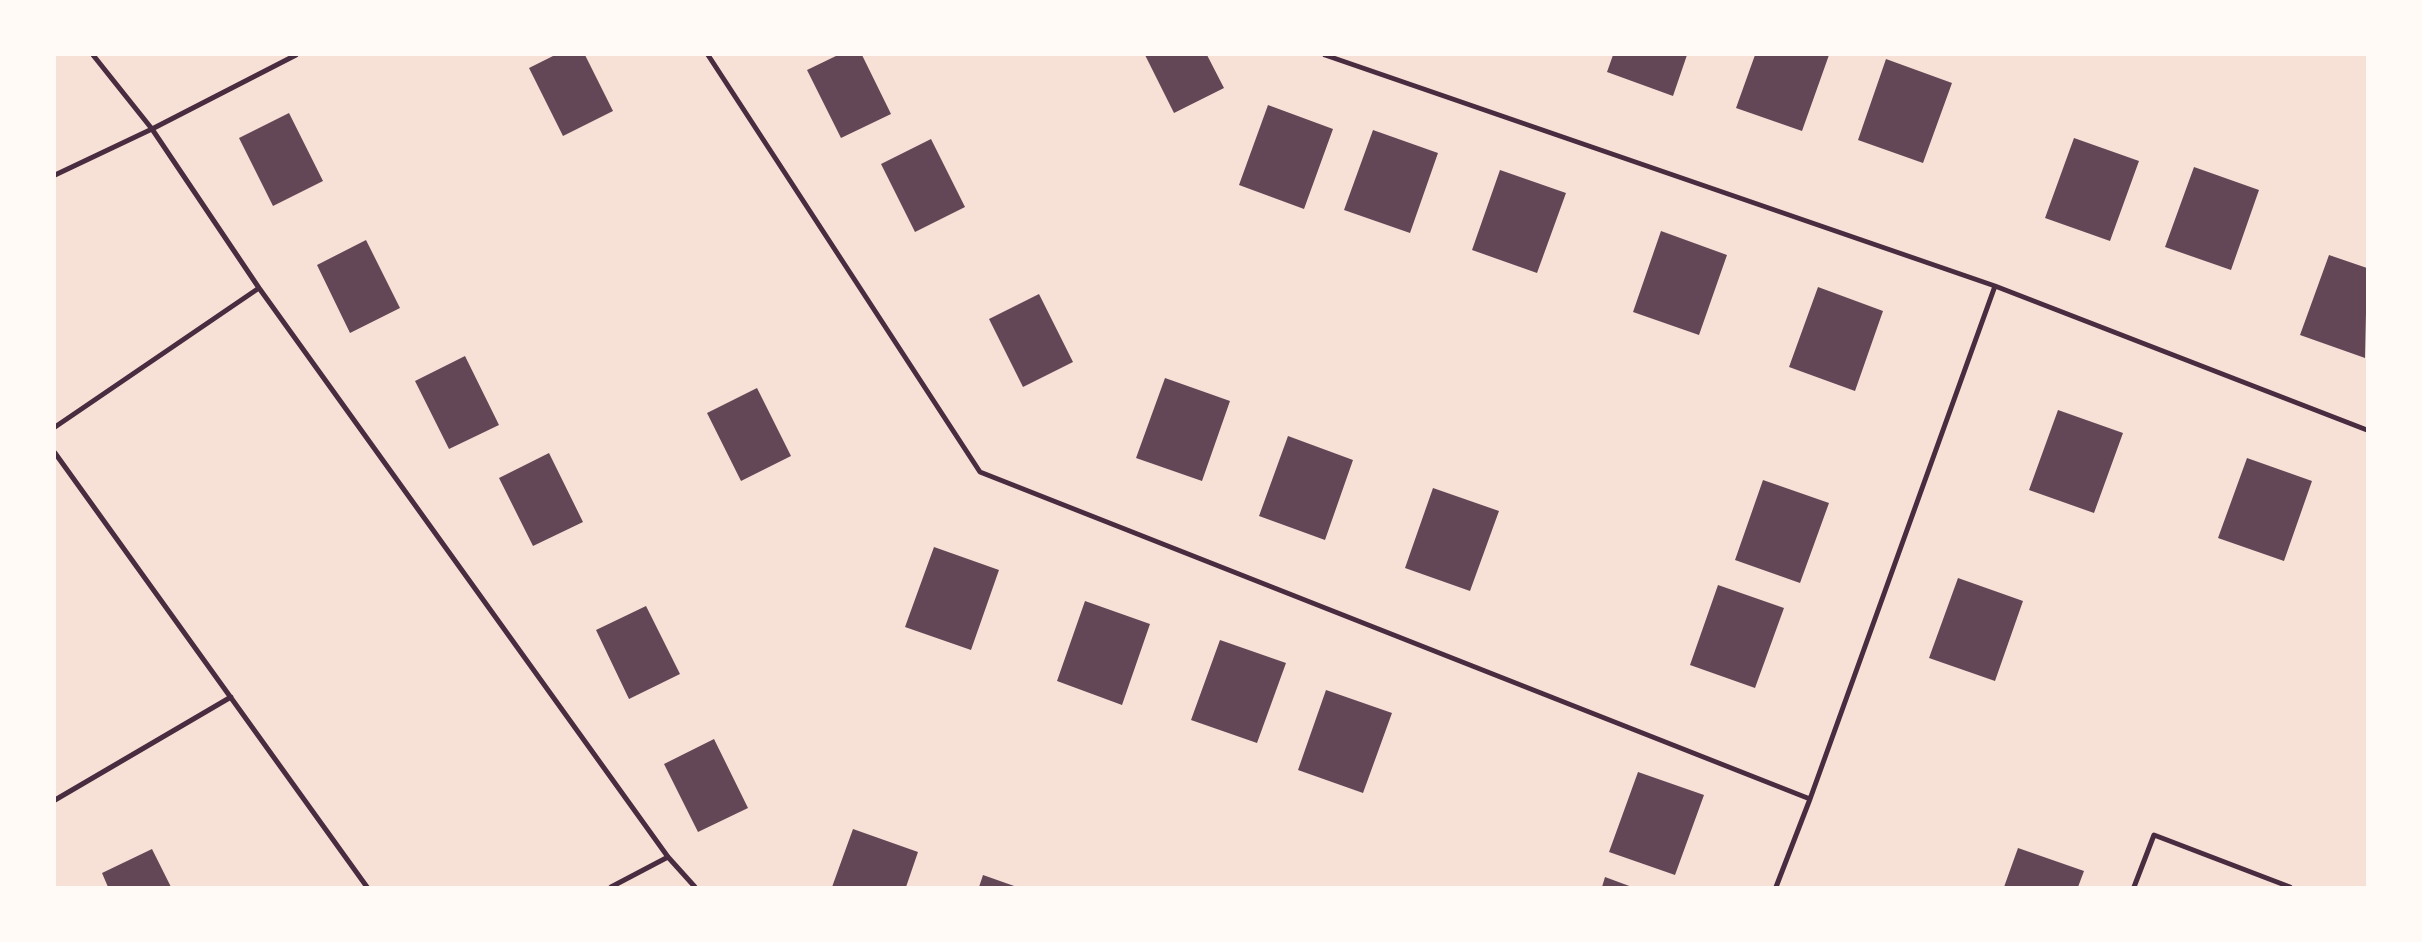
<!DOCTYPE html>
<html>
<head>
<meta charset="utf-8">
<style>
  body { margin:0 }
  #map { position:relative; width:2422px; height:942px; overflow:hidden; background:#f7e1d7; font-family:Barlow,sans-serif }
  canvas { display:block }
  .frame { position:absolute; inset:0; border:56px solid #fffaf5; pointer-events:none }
</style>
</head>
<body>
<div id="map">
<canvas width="2422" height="942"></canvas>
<div class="frame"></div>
</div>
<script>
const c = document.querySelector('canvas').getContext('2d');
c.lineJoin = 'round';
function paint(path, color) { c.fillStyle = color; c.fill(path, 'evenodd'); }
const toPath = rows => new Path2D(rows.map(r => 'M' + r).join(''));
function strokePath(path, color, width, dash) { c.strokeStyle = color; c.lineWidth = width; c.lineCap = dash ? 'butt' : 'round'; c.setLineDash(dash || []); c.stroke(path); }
paint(toPath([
  [555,55,585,55,613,111,563,136,529,68],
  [838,55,862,55,891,114,841,138,807,70],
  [1145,55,1207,55,1224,88,1174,113],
  [1613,55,1687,55,1673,96,1607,72],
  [1755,55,1829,55,1802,131,1736,108],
  [1886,59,1952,83,1923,163,1858,140],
  [1268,105,1333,129,1304,209,1239,185],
  [289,113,323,181,273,206,239,138],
  [1373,130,1438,153,1410,233,1344,210],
  [2074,138,2139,161,2110,241,2045,218],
  [931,139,965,207,915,232,881,164],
  [2194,167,2259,190,2231,270,2165,247],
  [1500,170,1566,193,1537,273,1472,250],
  [1661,231,1727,255,1699,335,1633,312],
  [366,240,400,308,350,333,317,265],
  [2329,255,2367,268,2365,358,2300,335],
  [1818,287,1883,311,1855,391,1789,367],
  [1039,294,1073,362,1023,387,989,319],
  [465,356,499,425,449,449,415,381],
  [1165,378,1230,401,1202,481,1136,458],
  [757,388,791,456,741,481,707,413],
  [2058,410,2123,433,2094,513,2029,490],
  [1288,436,1353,460,1325,540,1259,516],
  [549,453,583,522,533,546,499,478],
  [2247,458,2312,481,2284,561,2218,538],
  [1763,480,1829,503,1800,583,1735,560],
  [1433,488,1499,511,1470,591,1405,568],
  [934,547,999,570,971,650,905,627],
  [1958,578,2023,601,1995,681,1929,658],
  [1718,585,1784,608,1755,688,1690,665],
  [1085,601,1150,624,1122,705,1057,681],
  [646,606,680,674,629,699,596,630],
  [1220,640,1286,663,1257,743,1191,720],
  [1326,690,1392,713,1363,793,1298,770],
  [714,739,748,808,698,832,664,764],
  [1638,772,1704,795,1675,875,1609,852],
  [853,829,918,852,906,887,832,887],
  [2018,848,2084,871,2078,887,2004,887],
  [152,849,171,887,108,887,102,873],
  [983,875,1017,887,979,887],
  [1605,877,1632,887,1602,887]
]), '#644757');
strokePath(toPath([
  [296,55,152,129,259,288,668,857,695,887],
  [708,55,980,472,1810,799],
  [1325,55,1995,286,2367,430],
  [55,175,152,129,93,55],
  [55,427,259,288],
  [55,453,367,887],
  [55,800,231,697],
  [611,887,668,857],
  [1776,887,1810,799,1995,286],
  [2134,887,2154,835,2290,887]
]), '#4a2c40', 5);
</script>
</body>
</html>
